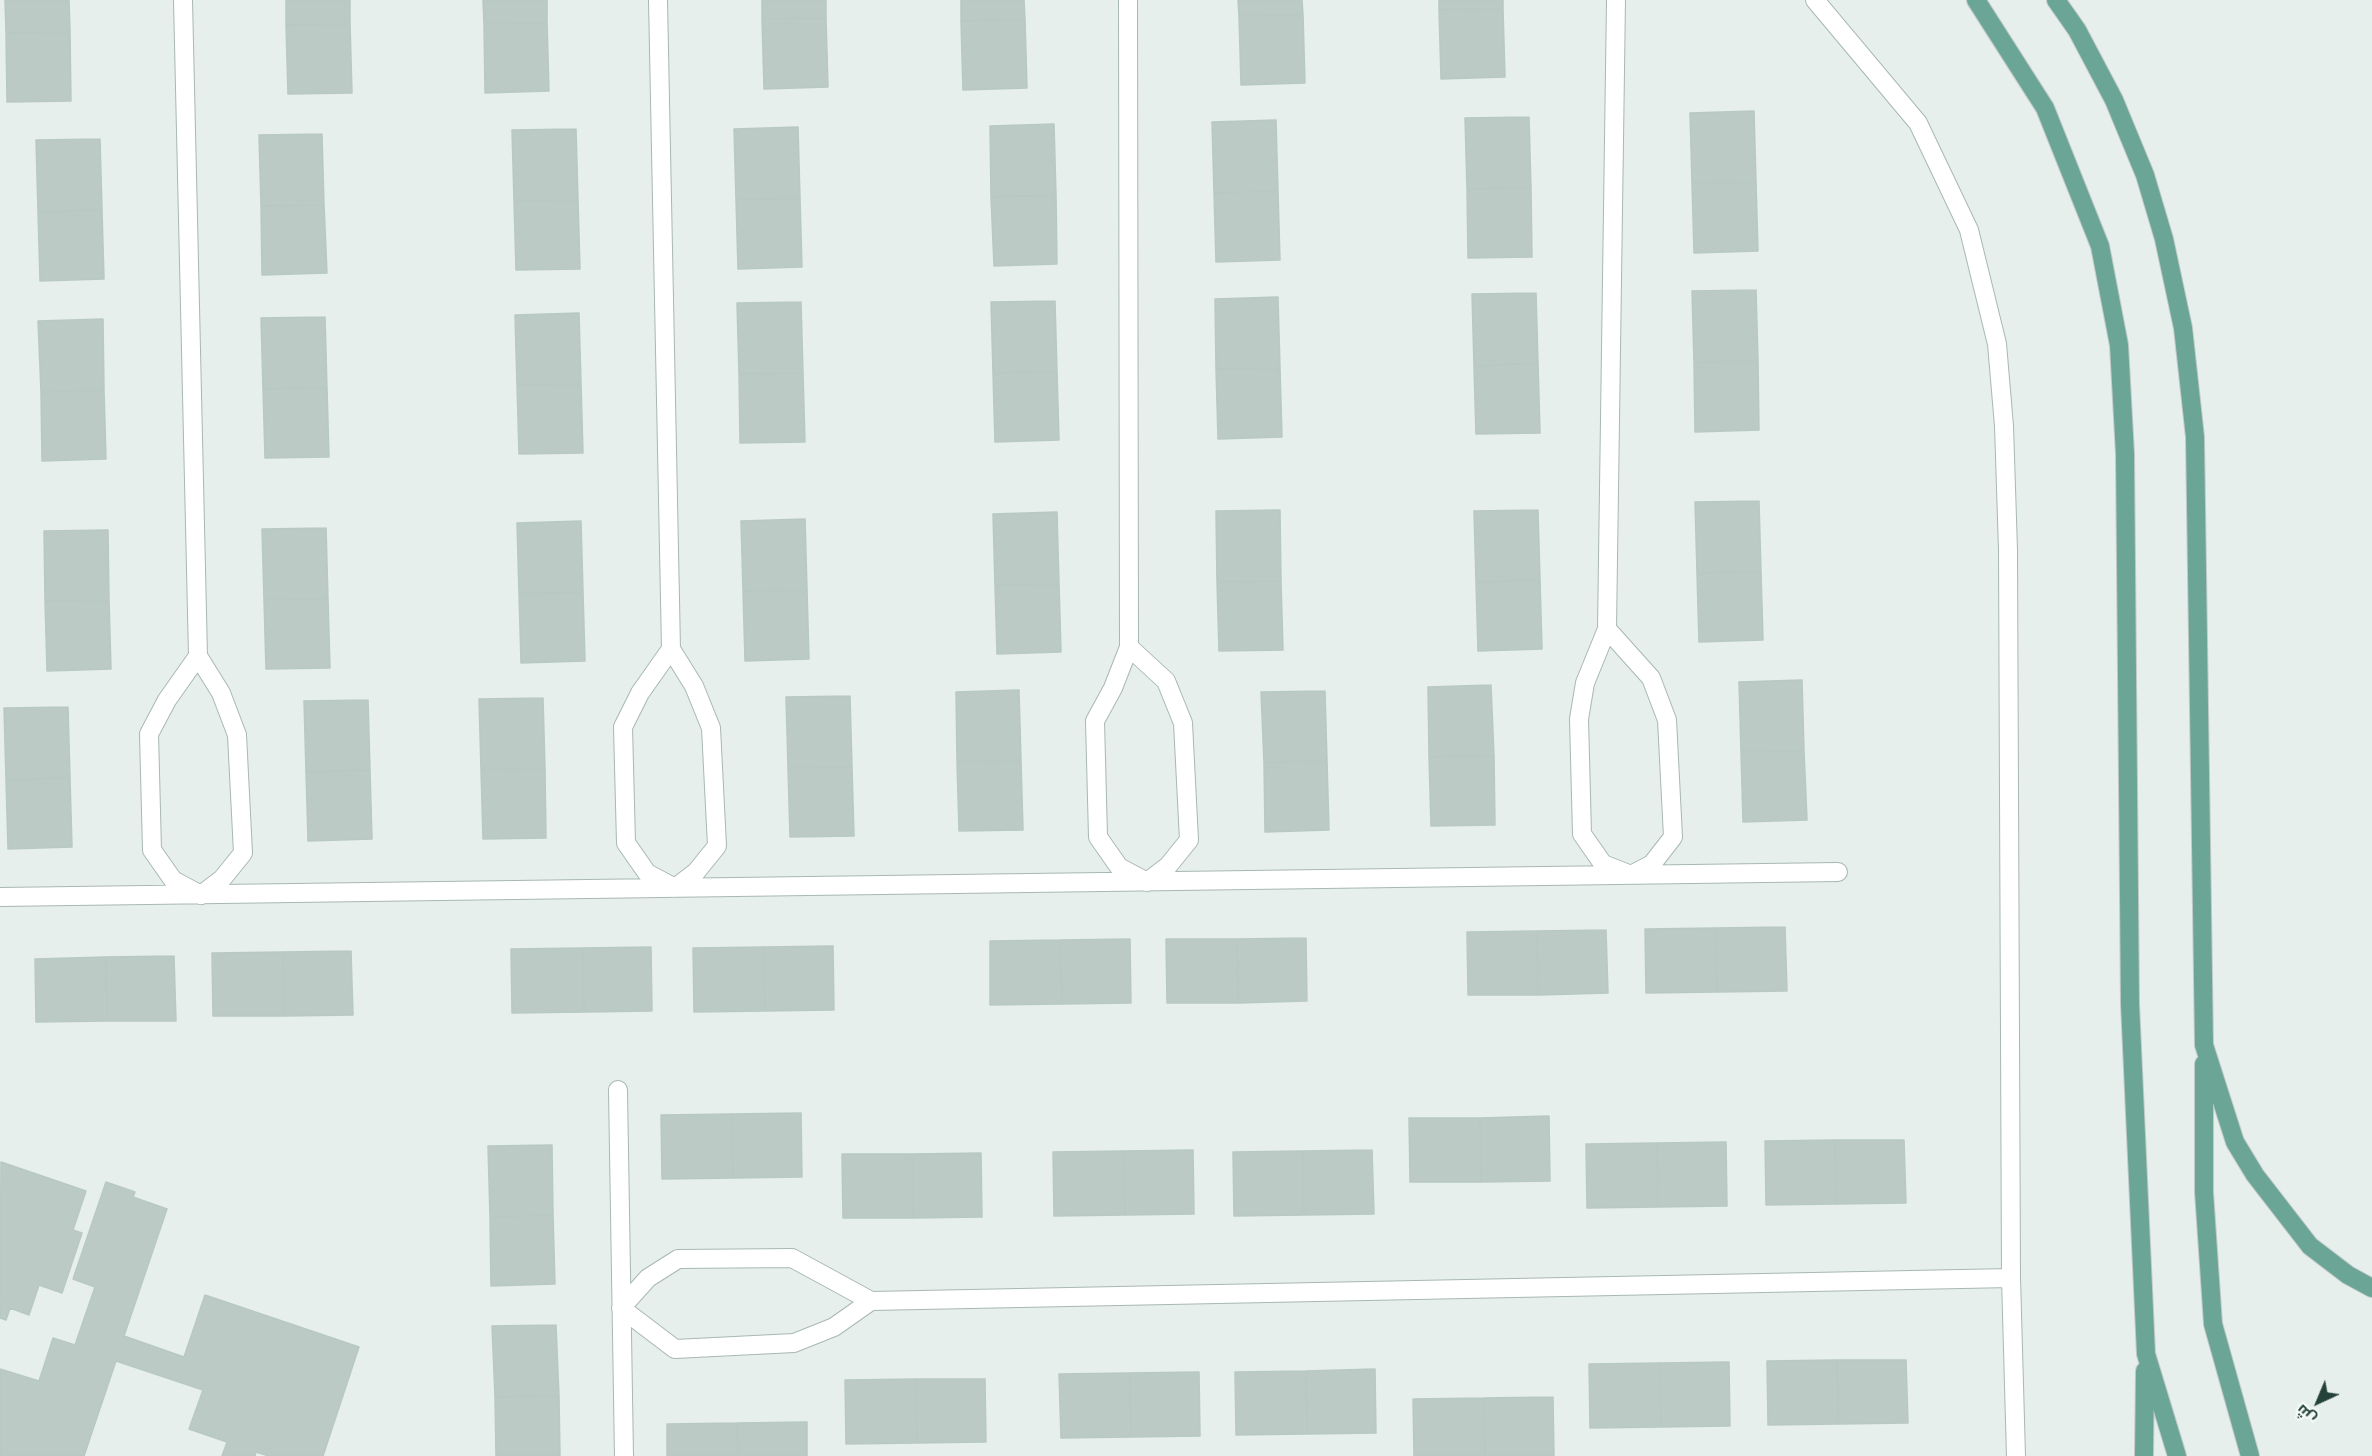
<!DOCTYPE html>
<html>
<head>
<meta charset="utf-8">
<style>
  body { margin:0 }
  #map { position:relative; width:2372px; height:1456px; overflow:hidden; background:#e6efeb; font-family:"Open Sans",Cairo,sans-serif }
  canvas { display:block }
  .north { position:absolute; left:2288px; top:1372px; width:60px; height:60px; -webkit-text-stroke:4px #f7fbf9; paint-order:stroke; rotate:224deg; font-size:16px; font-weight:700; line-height:24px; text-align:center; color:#24423a }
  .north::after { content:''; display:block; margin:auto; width:21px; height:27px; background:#24423a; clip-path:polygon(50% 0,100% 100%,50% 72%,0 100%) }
</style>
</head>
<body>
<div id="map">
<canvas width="2372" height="1456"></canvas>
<div class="north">ش</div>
</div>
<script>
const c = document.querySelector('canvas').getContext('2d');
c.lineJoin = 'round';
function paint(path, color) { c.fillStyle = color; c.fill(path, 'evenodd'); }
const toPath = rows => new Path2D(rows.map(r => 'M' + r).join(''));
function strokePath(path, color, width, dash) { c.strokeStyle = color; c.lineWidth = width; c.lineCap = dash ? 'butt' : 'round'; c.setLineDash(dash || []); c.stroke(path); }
const building = toPath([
  [5,0,69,0,70,32,6,33,5,0],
  [286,0,350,0,350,24,286,25,286,0],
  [483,0,547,0,547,23,484,24,483,0],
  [762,0,826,0,826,18,762,19,762,0],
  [961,0,1024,0,1025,20,961,21,961,0],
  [1238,0,1302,0,1303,15,1239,16,1238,0],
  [1439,0,1503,0,1503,9,1439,10,1439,0],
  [1503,9,1505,77,1441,79,1439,10,1503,9],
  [1303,15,1305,83,1241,85,1239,16,1303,15],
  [826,18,828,87,764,89,762,19,826,18],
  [1025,20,1027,88,963,90,961,21,1025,20],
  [547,23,549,91,485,93,484,24,547,23],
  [350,24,352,93,288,94,286,25,350,24],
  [70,32,71,101,7,102,6,33,70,32],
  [1754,111,1756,182,1692,183,1690,113,1754,111],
  [1529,117,1531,188,1467,189,1465,118,1529,117],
  [1276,120,1278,191,1214,193,1212,122,1276,120],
  [1054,124,1056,195,991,197,990,126,1054,124],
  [798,127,800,198,736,200,734,129,798,127],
  [576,129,578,200,514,201,512,130,576,129],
  [322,134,324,205,261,206,259,135,322,134],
  [100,139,102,210,38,212,36,140,100,139],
  [1756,182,1758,251,1694,253,1692,183,1756,182],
  [1531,188,1532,257,1468,258,1467,189,1531,188],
  [1278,191,1280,260,1216,262,1214,193,1278,191],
  [1056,195,1057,264,994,266,991,197,1056,195],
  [800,198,802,267,738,269,736,200,800,198],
  [578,200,580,269,516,270,514,201,578,200],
  [324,205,327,273,262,275,261,206,324,205],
  [102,210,104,279,40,281,38,212,102,210],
  [1756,290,1758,361,1694,363,1692,291,1756,290],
  [1536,293,1538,363,1474,366,1472,294,1536,293],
  [1278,297,1280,368,1216,369,1215,299,1278,297],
  [1055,301,1057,372,993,373,991,302,1055,301],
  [801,302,803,373,739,374,737,303,801,302],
  [579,313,581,384,517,385,515,315,579,313],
  [325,317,327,388,263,389,261,318,325,317],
  [103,319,104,390,41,392,38,321,103,319],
  [1758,361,1759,430,1695,432,1694,363,1758,361],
  [1538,363,1540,433,1476,434,1474,366,1538,363],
  [1280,368,1282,437,1218,439,1216,369,1280,368],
  [1057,372,1059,440,995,442,993,373,1057,372],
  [803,373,805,442,740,443,739,374,803,373],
  [581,384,583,453,519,454,517,385,581,384],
  [327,388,329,457,265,458,263,389,327,388],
  [104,390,106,459,42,461,41,392,104,390],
  [1759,501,1761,572,1697,573,1695,502,1759,501],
  [1280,510,1281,581,1217,582,1216,511,1280,510],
  [1538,510,1540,580,1476,582,1474,511,1538,510],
  [1057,512,1059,584,995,585,993,514,1057,512],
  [805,519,807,590,743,591,741,521,805,519],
  [581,521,583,592,519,594,517,523,581,521],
  [326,528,328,599,264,600,262,529,326,528],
  [108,530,109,600,45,601,44,531,108,530],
  [1761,572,1763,640,1699,642,1697,573,1761,572],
  [1540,580,1542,649,1478,651,1476,582,1540,580],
  [1281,581,1283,650,1219,651,1217,582,1281,581],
  [1059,584,1061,652,997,654,995,585,1059,584],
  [807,590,809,659,745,661,743,591,807,590],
  [583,592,585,661,521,663,519,594,583,592],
  [328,599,330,668,266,669,264,600,328,599],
  [109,600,111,669,47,671,45,601,109,600],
  [1802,680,1804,751,1741,752,1739,682,1802,680],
  [1491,685,1494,756,1429,757,1428,687,1491,685],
  [1019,690,1021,761,957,762,956,692,1019,690],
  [1325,691,1327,761,1264,763,1261,692,1325,691],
  [850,696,852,767,788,768,786,697,850,696],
  [543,698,545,769,481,770,479,699,543,698],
  [368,700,370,770,306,772,304,701,368,700],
  [68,707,70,778,6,780,4,708,68,707],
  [1804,751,1807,820,1743,822,1741,752,1804,751],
  [1494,756,1495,825,1431,826,1429,757,1494,756],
  [1021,761,1023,830,959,831,957,762,1021,761],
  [1327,761,1329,830,1265,832,1264,763,1327,761],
  [852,767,854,836,790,837,788,768,852,767],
  [545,769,546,838,483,839,481,770,545,769],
  [370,770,372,839,308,841,306,772,370,770],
  [70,778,72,847,8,849,6,780,70,778],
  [1785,927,1787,991,1717,992,1716,928,1785,927],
  [1716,928,1717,992,1646,993,1645,929,1716,928],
  [1606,930,1608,993,1538,995,1537,931,1606,930],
  [1537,931,1538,995,1468,995,1467,932,1537,931],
  [1306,938,1307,1001,1238,1003,1237,939,1306,938],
  [1130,939,1131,1003,1062,1004,1060,940,1130,939],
  [1166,939,1237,939,1238,1003,1167,1003,1166,939],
  [1060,940,1062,1004,990,1005,990,941,1060,940],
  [833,946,834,1010,765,1011,764,947,833,946],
  [651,947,652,1011,584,1012,583,948,651,947],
  [764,947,765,1011,694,1012,693,948,764,947],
  [583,948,584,1012,512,1013,511,949,583,948],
  [351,951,353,1015,284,1016,283,952,351,951],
  [283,952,284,1016,213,1016,212,953,283,952],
  [174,956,176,1021,107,1021,106,957,174,956],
  [106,957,107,1021,36,1022,35,959,106,957],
  [801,1113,802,1177,733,1178,732,1114,801,1113],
  [732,1114,733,1178,662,1179,661,1115,732,1114],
  [1549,1116,1550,1181,1481,1182,1480,1118,1549,1116],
  [1409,1118,1480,1118,1481,1182,1410,1182,1409,1118],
  [1835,1140,1836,1204,1766,1205,1765,1141,1835,1140],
  [1835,1140,1904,1140,1906,1203,1836,1204,1835,1140],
  [1726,1142,1727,1206,1658,1207,1657,1143,1726,1142],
  [1657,1143,1658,1207,1587,1208,1586,1144,1657,1143],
  [552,1145,553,1215,490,1217,488,1146,552,1145],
  [1193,1150,1194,1214,1125,1215,1124,1151,1193,1150],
  [1372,1150,1374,1214,1304,1215,1303,1151,1372,1150],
  [1124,1151,1125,1215,1054,1216,1053,1152,1124,1151],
  [1303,1151,1304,1215,1234,1216,1233,1152,1303,1151],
  [981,1153,982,1217,913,1218,912,1154,981,1153],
  [842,1154,912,1154,913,1218,843,1218,842,1154],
  [1,1162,86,1191,73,1230,82,1233,62,1293,39,1285,29,1315,10,1308,6,1320,0,1318,1,1162],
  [106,1182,135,1192,133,1197,167,1209,124,1336,184,1357,205,1295,359,1347,323,1456,269,1456,256,1452,255,1456,222,1456,227,1442,189,1429,203,1390,116,1361,84,1456,0,1456,0,1369,39,1381,53,1338,75,1345,95,1287,73,1279,106,1182],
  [553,1215,555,1284,491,1286,490,1217,553,1215],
  [556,1325,559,1396,495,1397,492,1326,556,1325],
  [1837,1360,1906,1360,1908,1423,1838,1424,1837,1360],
  [1837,1360,1838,1424,1768,1425,1767,1361,1837,1360],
  [1729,1362,1730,1426,1661,1427,1660,1363,1729,1362],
  [1660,1363,1661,1427,1590,1428,1589,1364,1660,1363],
  [1375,1369,1376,1433,1307,1434,1306,1371,1375,1369],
  [1306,1371,1307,1434,1236,1435,1235,1372,1306,1371],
  [1199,1372,1200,1436,1131,1437,1130,1373,1199,1372],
  [1130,1373,1131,1437,1061,1438,1059,1374,1130,1373],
  [916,1379,917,1443,846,1444,845,1380,916,1379],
  [916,1379,985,1379,986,1442,917,1443,916,1379],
  [559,1396,560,1456,496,1456,495,1397,559,1396],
  [1553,1397,1554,1456,1485,1456,1484,1398,1553,1397],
  [1484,1398,1485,1456,1414,1456,1413,1399,1484,1398],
  [807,1422,807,1456,738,1456,737,1423,807,1422],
  [737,1423,738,1456,667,1456,667,1424,737,1423]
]);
paint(building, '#bbcac4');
strokePath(building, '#b8c9c2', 1.5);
const minor = toPath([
  [183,0,198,656,221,693,237,735,243,853,222,879,201,895,173,880,152,850,149,734,167,700,198,656],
  [658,0,671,649,694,686,711,728,717,846,696,872,675,888,647,873,626,843,623,727,640,693,671,649],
  [1128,0,1129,647,1113,688,1095,721,1098,837,1119,867,1147,882,1168,866,1189,840,1183,723,1166,681,1129,647],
  [1815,0,1918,123,1969,230,1997,344,2004,426,2008,550,2011,1278,2016,1456],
  [1607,629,1651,678,1667,720,1673,837,1652,864,1631,875,1603,864,1582,834,1579,719,1585,683,1607,629,1616,0],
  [0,897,1838,872],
  [618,1090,624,1456],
  [871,1301,834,1327,794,1343,675,1349,621,1308,648,1278,678,1259,792,1258,871,1301,2011,1278]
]);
const major = toPath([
  [1976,0,2045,108,2100,246,2119,345,2125,454,2130,1004,2146,1354,2177,1456],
  [2056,0,2077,30,2114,100,2145,175,2164,239,2183,328,2195,437,2204,1045,2235,1142,2255,1175,2310,1246,2348,1275,2372,1288],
  [2204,1064,2204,1192,2213,1324,2250,1456],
  [2144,1456,2145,1371]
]);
strokePath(minor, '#a8b8b2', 20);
strokePath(major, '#c2cac8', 20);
strokePath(minor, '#fff', 18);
strokePath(major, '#6aa596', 18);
</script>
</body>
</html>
